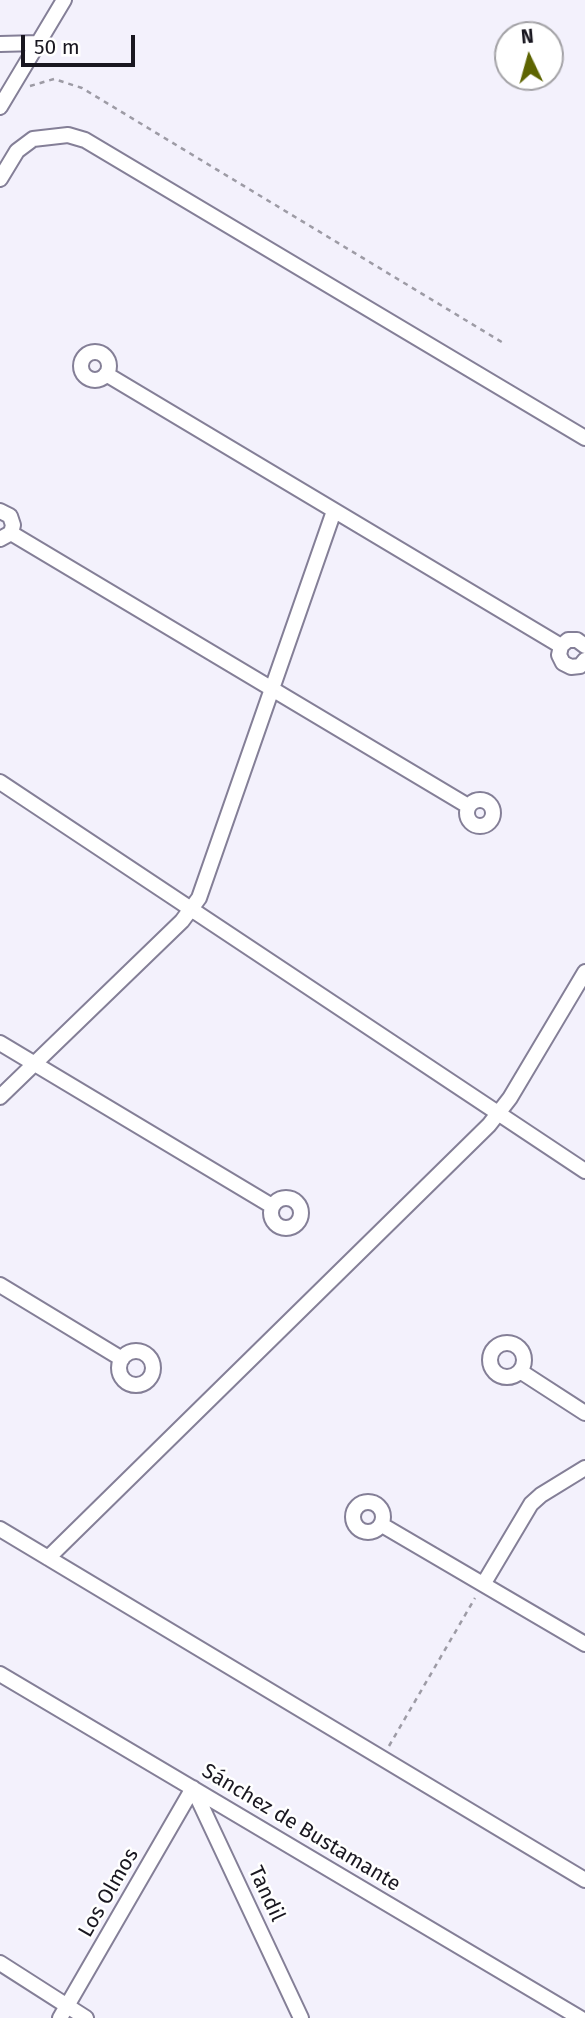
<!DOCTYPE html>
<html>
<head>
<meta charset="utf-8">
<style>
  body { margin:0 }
  #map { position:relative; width:585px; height:2018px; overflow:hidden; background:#f3f1fc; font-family:"Fira Sans",sans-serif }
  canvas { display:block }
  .north { position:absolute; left:494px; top:21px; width:70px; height:70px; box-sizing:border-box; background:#fff; border:2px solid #a3a2a6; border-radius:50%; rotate:355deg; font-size:19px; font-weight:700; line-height:28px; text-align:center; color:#191720 }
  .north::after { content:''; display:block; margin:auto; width:24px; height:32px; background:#5d6401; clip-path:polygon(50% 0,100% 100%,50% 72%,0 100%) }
  .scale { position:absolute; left:21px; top:35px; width:114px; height:32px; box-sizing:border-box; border:4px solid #191720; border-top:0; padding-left:9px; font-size:21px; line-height:24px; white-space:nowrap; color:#191720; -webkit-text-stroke:5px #fff; paint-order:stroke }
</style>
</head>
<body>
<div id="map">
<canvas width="585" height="2018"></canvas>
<div class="north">N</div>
<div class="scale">50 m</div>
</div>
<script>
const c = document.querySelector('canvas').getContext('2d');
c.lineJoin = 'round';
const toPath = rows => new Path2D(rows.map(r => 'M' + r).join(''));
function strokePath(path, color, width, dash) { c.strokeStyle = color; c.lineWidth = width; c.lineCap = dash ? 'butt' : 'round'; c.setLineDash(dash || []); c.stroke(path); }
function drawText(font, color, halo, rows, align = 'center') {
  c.font = font + ' "Fira Sans",sans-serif'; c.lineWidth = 5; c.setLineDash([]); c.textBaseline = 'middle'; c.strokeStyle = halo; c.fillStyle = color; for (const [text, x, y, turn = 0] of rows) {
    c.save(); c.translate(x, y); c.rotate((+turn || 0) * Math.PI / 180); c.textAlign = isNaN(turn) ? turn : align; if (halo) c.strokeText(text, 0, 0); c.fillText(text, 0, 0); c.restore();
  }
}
const street = toPath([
  [0,44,38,43],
  [0,107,64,0],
  [0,179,17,151,33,139,68,135,85,140,585,438],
  '81 366a14 14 0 1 1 28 0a14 14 0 1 1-28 0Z',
  [106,374,561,646],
  [0,511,10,516,13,525,11,533,0,539],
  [11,533,468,806],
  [585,646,577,640,568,640,561,646,559,655,563,663,571,667,580,666,585,660],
  [0,782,585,1171],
  '467 813a13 13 0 1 1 26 0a13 13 0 1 1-26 0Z',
  [0,1043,272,1206],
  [0,1097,182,921,199,898,334,511],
  '271 1213a15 15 0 1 1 30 0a15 15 0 1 1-30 0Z',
  [0,1285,122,1359],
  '490 1360a17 17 0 1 1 34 0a17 17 0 1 1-34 0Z',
  '119 1368a17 17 0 1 1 34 0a17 17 0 1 1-34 0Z',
  [520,1371,585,1413],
  '353 1517a15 15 0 1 1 30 0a15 15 0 1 1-30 0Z',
  [382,1525,585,1644],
  [0,1529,585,1880],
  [48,1558,489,1125,510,1098,585,972],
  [484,1583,531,1504,541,1495,585,1468],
  [0,1674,580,2018],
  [193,1788,301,2018],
  [0,1963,86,2018],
  [60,2018,193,1788]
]);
strokePath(street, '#847f97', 18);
strokePath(toPath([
  [30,86,54,79,82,88,505,344],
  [389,1746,475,1598]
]), '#9d9ba5', 2.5, [5, 5]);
strokePath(street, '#fff', 14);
drawText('21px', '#191720', '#fff', [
  ["Sánchez de Bustamante",301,1828,31],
  ["Los Olmos",109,1893,-60],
  ["Tandil",266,1894,65]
]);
</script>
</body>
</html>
